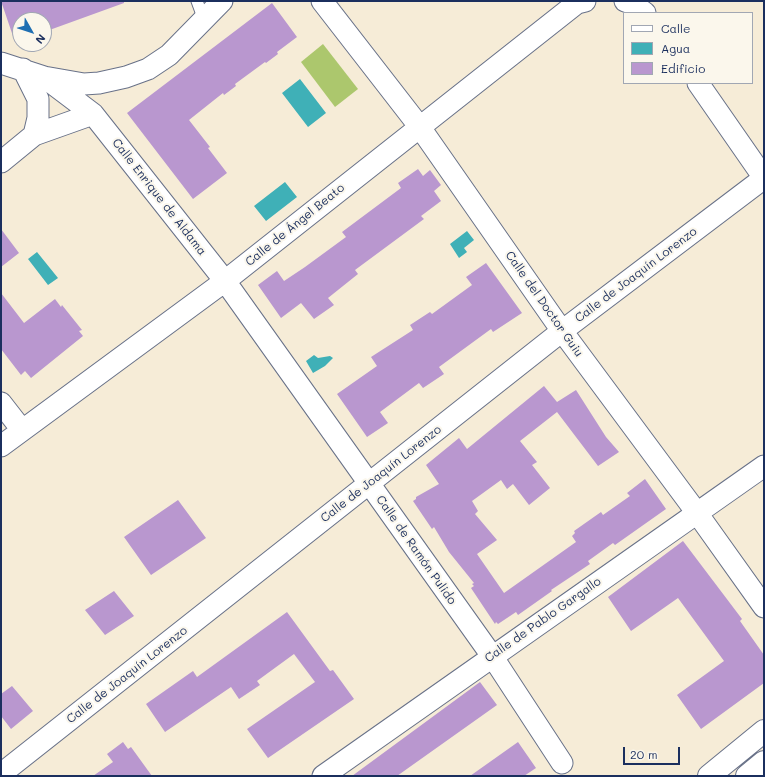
<!DOCTYPE html>
<html>
<head>
<meta charset="utf-8">
<style>
  body { margin:0 }
  #map { position:relative; width:765px; height:777px; overflow:hidden; background:#f6ecd7; font-family:Mali,sans-serif }
  canvas { display:block }
  .frame { position:absolute; inset:0; border:2px solid #1b2f5e; pointer-events:none }
  .legend { position:absolute; left:623px; top:12px; width:130px; height:72px; box-sizing:border-box; background:#fbf7ec; border:1px solid #a1a7b3; margin:0; padding:5px 7px; list-style:none; font-size:12px; color:#1b2f5e }
  .legend li { display:flex; align-items:center; gap:8px; height:20px }
  .legend b { width:20px; border:1px solid #a1a7b3 }
  .north { position:absolute; left:12px; top:12px; width:40px; height:40px; box-sizing:border-box; background:#fbf7ec; border:1px solid #a1a7b3; border-radius:50%; rotate:129deg; font-size:11px; font-weight:700; line-height:16px; text-align:center; color:#1b2f5e }
  .north::after { content:''; display:block; margin:auto; width:14px; height:18px; background:#1f6fb2; clip-path:polygon(50% 0,100% 100%,50% 72%,0 100%) }
  .scale { position:absolute; left:623px; top:747px; width:57px; height:18px; box-sizing:border-box; border:2px solid #1b2f5e; border-top:0; padding-left:5px; font-size:12px; line-height:14px; white-space:nowrap; color:#1b2f5e; -webkit-text-stroke:3px #fbf7ec; paint-order:stroke }
</style>
</head>
<body>
<div id="map">
<canvas width="765" height="777"></canvas>
<div class="frame"></div>
<ul class="legend">
<li><b style="height:5px;background:#fff"></b>Calle</li>
<li><b style="height:11px;background:#3fb0b7"></b>Agua</li>
<li><b style="height:11px;background:#b997cf"></b>Edificio</li>
</ul>
<div class="north">N</div>
<div class="scale">20 m</div>
</div>
<script>
const c = document.querySelector('canvas').getContext('2d');
c.lineJoin = 'round';
function paint(path, color) { c.fillStyle = color; c.fill(path, 'evenodd'); }
const toPath = rows => new Path2D(rows.map(r => 'M' + r).join(''));
function strokePath(path, color, width, dash) { c.strokeStyle = color; c.lineWidth = width; c.lineCap = dash ? 'butt' : 'round'; c.setLineDash(dash || []); c.stroke(path); }
function drawText(font, color, halo, rows, align = 'center') {
  c.font = font + ' Mali,sans-serif'; c.lineWidth = 4; c.setLineDash([]); c.textBaseline = 'middle'; c.strokeStyle = halo; c.fillStyle = color; for (const [text, x, y, turn = 0] of rows) {
    c.save(); c.translate(x, y); c.rotate((+turn || 0) * Math.PI / 180); c.textAlign = isNaN(turn) ? turn : align; if (halo) c.strokeText(text, 0, 0); c.fillText(text, 0, 0); c.restore();
  }
}
paint(toPath([
  [323,44,358,89,335,107,301,62]
]), '#acc76d');
paint(toPath([
  [300,79,326,113,308,127,282,93],
  [285,182,297,197,266,221,254,206],
  [467,231,474,240,464,248,467,252,459,258,450,244],
  [37,252,58,278,48,285,28,259],
  [314,355,318,358,330,356,333,358,325,366,313,373,306,361]
]), '#3fb0b7');
paint(toPath([
  [1,1,124,1,124,3,44,32,44,20,20,20,20,40,15,42],
  [272,3,297,37,277,52,278,54,266,63,265,62,235,84,236,86,224,95,223,93,189,120,210,147,208,148,227,173,193,199,127,113],
  [418,169,423,176,430,170,441,185,434,191,441,201,421,216,424,219,355,270,358,274,328,298,334,305,314,319,301,303,281,318,258,285,277,271,284,281,305,267,346,237,342,232,401,188,398,183],
  [1,229,19,253,1,267],
  [486,263,522,313,493,332,491,329,439,367,444,374,423,388,419,383,380,412,388,423,367,437,337,394,377,366,371,357,413,330,410,325,430,312,432,314,472,285,466,277],
  [1,293,24,323,55,299,61,307,62,305,82,330,79,331,83,336,31,378,25,371,21,375,1,349],
  [544,386,557,402,576,390,606,437,619,452,598,466,557,412,520,441,537,462,532,465,550,488,529,505,513,484,507,489,501,480,472,501,478,511,475,514,497,540,477,554,504,593,576,542,572,536,575,533,574,531,601,512,603,515,630,496,627,493,645,479,666,509,615,545,613,543,588,561,590,564,551,590,552,591,518,615,516,612,498,624,496,622,495,624,471,588,474,586,472,584,474,583,449,552,434,527,432,529,413,501,416,499,416,497,439,484,426,465,459,438,467,449],
  [178,500,206,538,151,575,124,537],
  [683,541,742,619,740,621,764,655,764,683,701,729,677,695,724,661,678,598,631,631,608,597],
  [114,591,134,616,105,635,85,610],
  [287,612,330,671,333,670,354,699,268,758,247,729,315,682,294,654,257,681,260,685,239,699,231,687,165,732,146,704,193,671,197,677],
  [480,682,497,705,397,776,352,776],
  [12,686,33,711,11,729,1,716,1,694],
  [123,742,128,749,131,747,152,776,93,776,113,762,107,754],
  [518,742,536,768,524,776,470,776]
]), '#b997cf');
const lane = toPath([
  [197,1,204,20]
]);
const street = toPath([
  [322,1,419,126,562,331,697,513,764,607],
  [625,1,633,4,645,13],
  [1,63,44,77,84,84,99,83,126,77,148,69,169,55,222,1],
  [23,69,38,99,38,118,34,135],
  [44,77,93,114,225,281,492,656,562,763],
  [698,83,764,178],
  [1,162,34,135,93,114],
  [1,403,22,430],
  [1,446,225,281,577,3,585,1],
  [1,774,562,331,764,178],
  [323,776,764,466]
]);
const secondary = toPath([
  [709,776,764,731],
  [747,776,764,762]
]);
strokePath(lane, '#687188', 13);
strokePath(street, '#687188', 23);
strokePath(secondary, '#687188', 24);
strokePath(lane, '#fff', 11);
strokePath(street, '#fff', 21);
strokePath(secondary, '#fff', 22);
drawText('12px', '#1b2f5e', '#fbf7ec', [
  ["Calle Enrique de Aldama",159,197,52],
  ["Calle de Ángel Beato",295,225,-39],
  ["Calle de Joaquín Lorenzo",636,275,-37],
  ["Calle del Doctor Guiu",544,304,55],
  ["Calle de Joaquín Lorenzo",381,474,-38],
  ["Calle de Ramón Pulido",416,550,55],
  ["Calle de Pablo Gargallo",543,620,-35],
  ["Calle de Joaquín Lorenzo",127,675,-38]
]);
</script>
</body>
</html>
